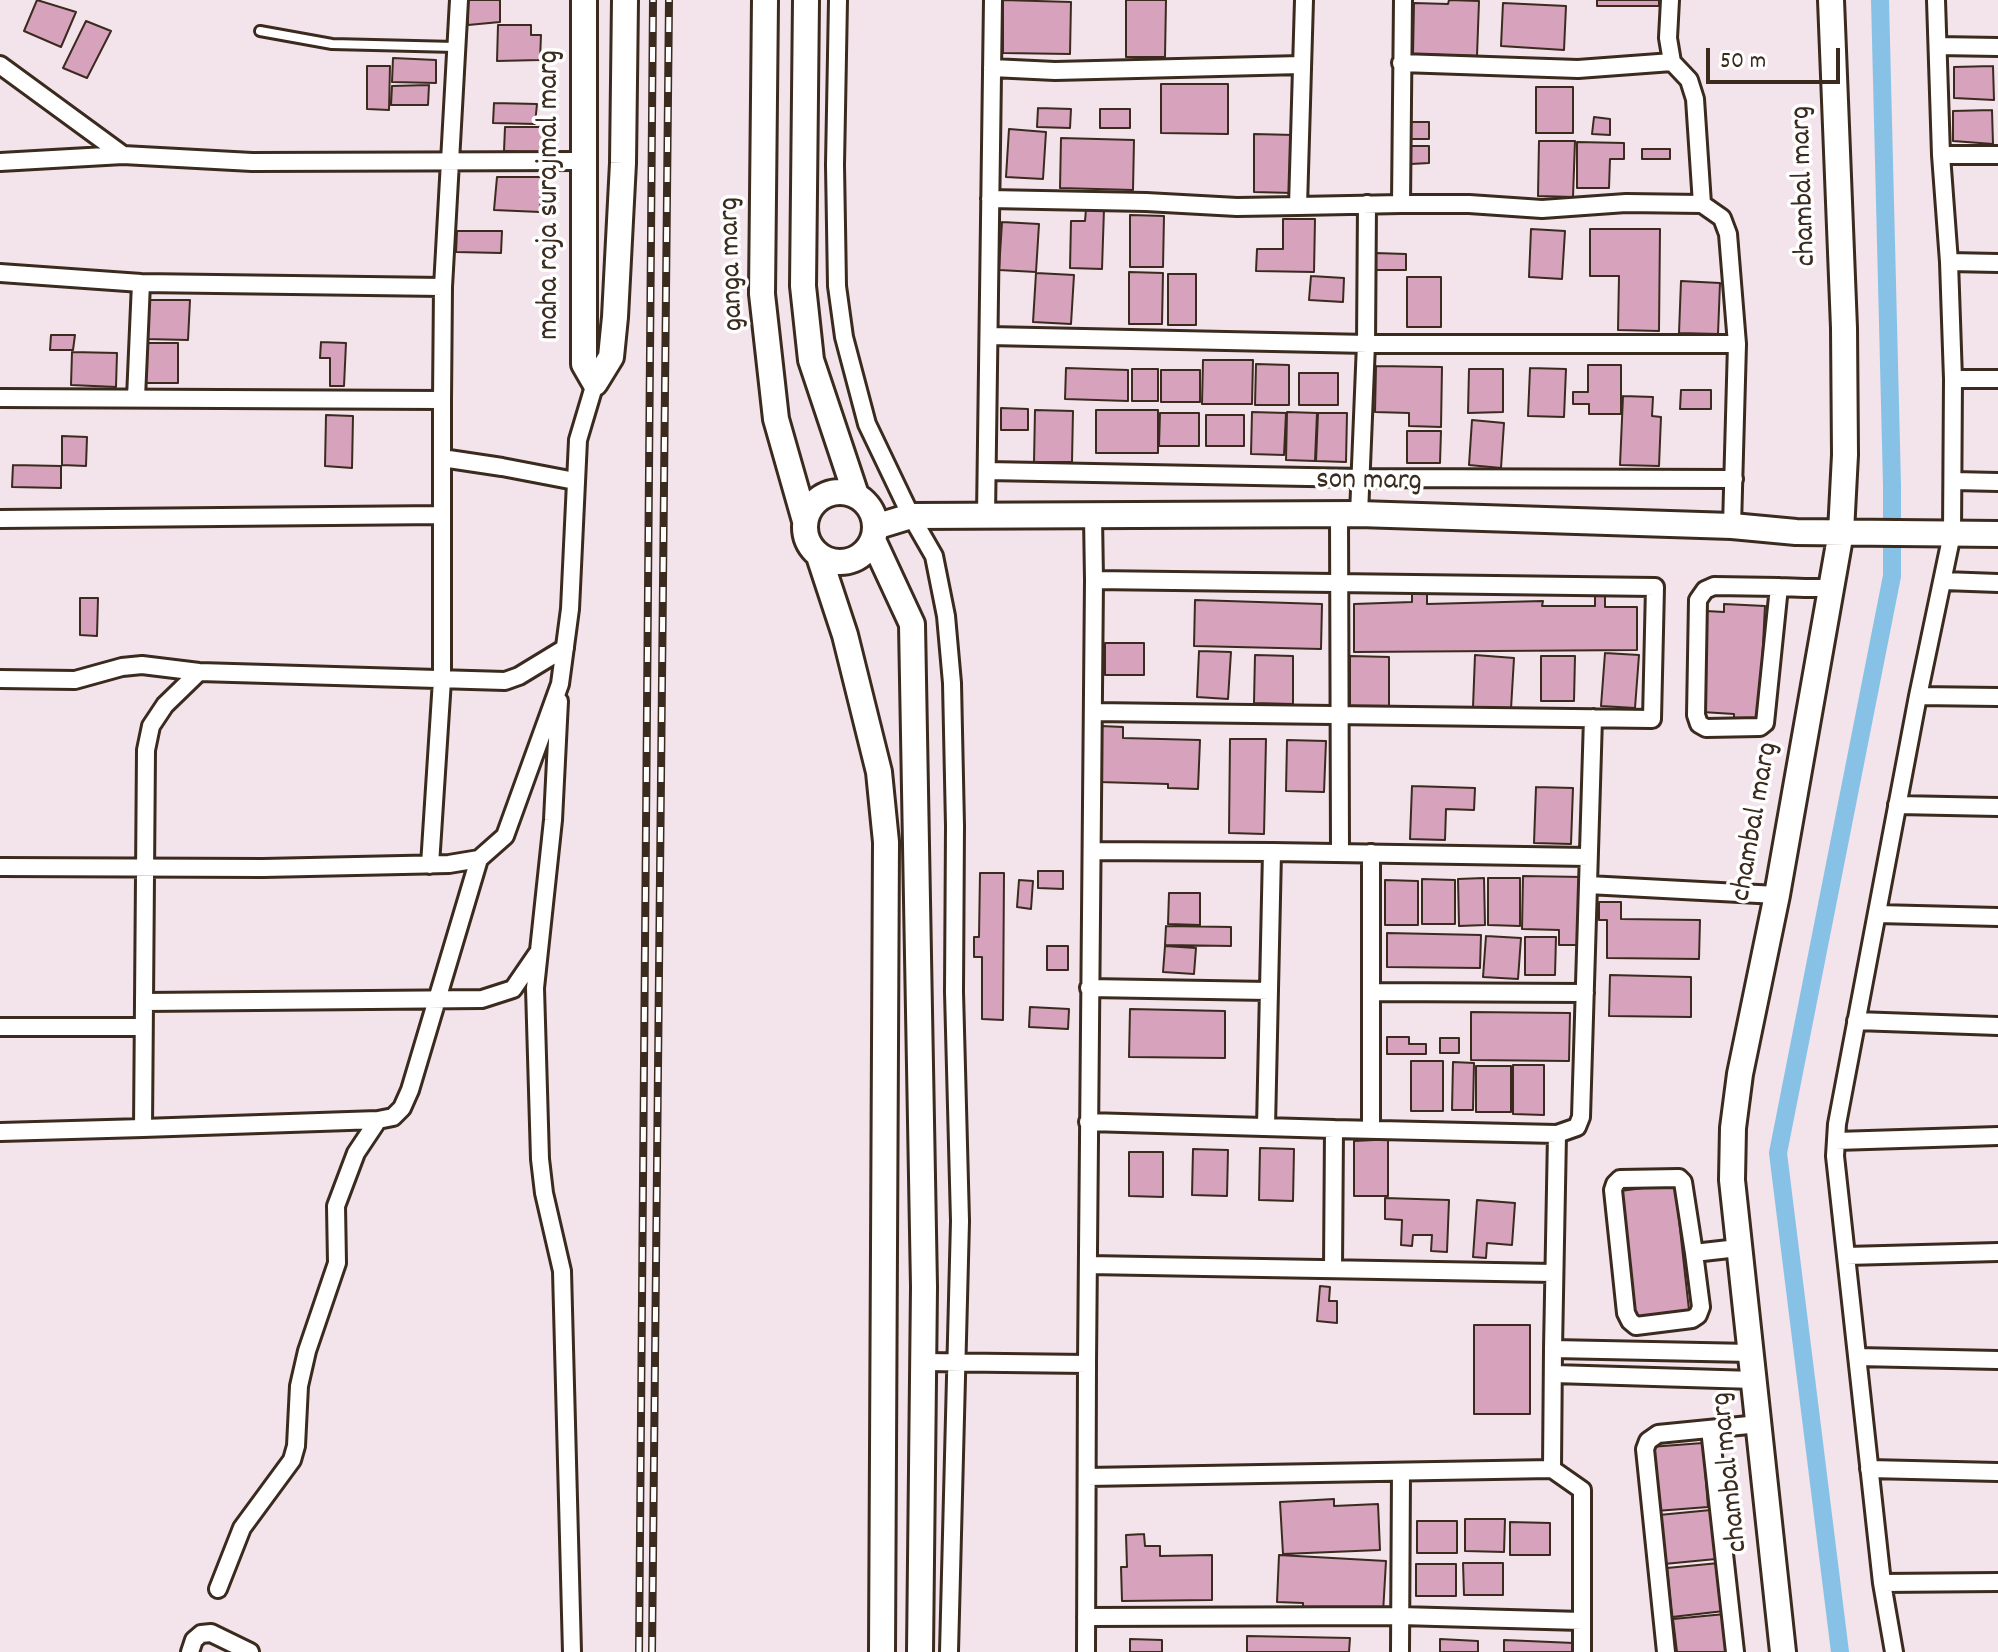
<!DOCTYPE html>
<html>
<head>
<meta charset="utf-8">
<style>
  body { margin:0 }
  #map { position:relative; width:1998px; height:1652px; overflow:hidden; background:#f3e3eb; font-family:Dekko,sans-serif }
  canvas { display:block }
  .scale { position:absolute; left:1706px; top:48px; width:134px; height:36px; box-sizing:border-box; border:4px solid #3b2a1e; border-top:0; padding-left:10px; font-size:24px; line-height:28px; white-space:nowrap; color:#3b2a1e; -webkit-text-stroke:6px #fff; paint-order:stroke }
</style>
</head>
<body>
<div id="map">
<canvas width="1998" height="1652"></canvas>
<div class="scale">50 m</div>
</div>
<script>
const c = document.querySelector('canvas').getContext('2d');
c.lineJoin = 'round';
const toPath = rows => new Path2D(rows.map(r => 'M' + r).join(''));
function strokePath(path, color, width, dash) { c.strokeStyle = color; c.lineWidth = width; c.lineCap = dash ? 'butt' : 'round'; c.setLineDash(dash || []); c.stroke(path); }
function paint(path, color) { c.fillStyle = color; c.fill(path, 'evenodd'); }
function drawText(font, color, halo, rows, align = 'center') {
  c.font = font + ' Dekko,sans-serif'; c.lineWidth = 7; c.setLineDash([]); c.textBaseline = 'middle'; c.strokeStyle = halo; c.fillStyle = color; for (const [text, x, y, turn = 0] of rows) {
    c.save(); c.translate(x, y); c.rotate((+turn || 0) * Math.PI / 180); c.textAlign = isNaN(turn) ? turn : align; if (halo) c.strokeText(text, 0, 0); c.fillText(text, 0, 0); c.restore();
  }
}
strokePath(toPath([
  [1840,1652,1778,1153,1892,576,1892,485,1880,0]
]), '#87c2e6', 18);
const building = toPath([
  [37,0,76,12,61,47,24,31,37,0],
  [468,0,500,0,500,22,468,25,468,0],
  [1003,0,1071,2,1070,54,1003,53,1003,0],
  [1126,0,1166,0,1165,57,1126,57,1126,0],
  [1449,0,1479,1,1477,56,1413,54,1414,3,1448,4,1449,0],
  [1597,0,1659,0,1659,6,1597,6,1597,0],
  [1503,3,1566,6,1564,50,1501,46,1503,3],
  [86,21,111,31,87,78,63,68,86,21],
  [498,25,531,25,531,35,541,35,540,60,497,61,498,25],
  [393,58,436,60,436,83,392,82,393,58],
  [367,66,390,66,389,110,367,109,367,66],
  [1993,66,1994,100,1954,98,1954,67,1993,66],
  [1161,84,1228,84,1228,134,1161,133,1161,84],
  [429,85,428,105,391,105,392,86,429,85],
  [1536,87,1573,87,1573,133,1536,133,1536,87],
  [494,103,537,104,535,124,493,123,494,103],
  [1038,108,1071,109,1070,128,1037,127,1038,108],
  [1100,109,1130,109,1130,128,1100,128,1100,109],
  [1992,110,1993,144,1953,141,1953,111,1992,110],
  [1594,117,1610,119,1610,135,1592,134,1594,117],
  [1410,122,1429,122,1429,139,1411,139,1410,122],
  [505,127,547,127,546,153,504,151,505,127],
  [1009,129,1046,132,1043,179,1006,177,1009,129],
  [1254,134,1294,135,1293,193,1254,192,1254,134],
  [1061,138,1134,140,1133,190,1060,188,1061,138],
  [1539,141,1575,141,1573,197,1538,196,1539,141],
  [1577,142,1624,143,1624,159,1610,159,1609,188,1577,188,1577,142],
  [1410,146,1429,146,1429,163,1411,164,1410,146],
  [1642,149,1670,149,1670,159,1642,159,1642,149],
  [497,177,542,177,540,212,494,210,497,177],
  [1086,209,1104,209,1102,269,1070,268,1071,221,1085,221,1086,209],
  [1130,215,1164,216,1163,267,1130,267,1130,215],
  [1283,219,1315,219,1314,272,1256,271,1257,249,1283,249,1283,219],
  [1002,222,1039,224,1036,272,999,270,1002,222],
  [1531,229,1565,231,1562,279,1529,277,1531,229],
  [1590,229,1660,229,1659,331,1618,330,1619,276,1590,276,1590,229],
  [457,231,502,231,501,253,456,252,457,231],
  [1375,253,1406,254,1406,270,1375,270,1375,253],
  [1129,272,1163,273,1162,324,1129,324,1129,272],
  [1036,273,1074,275,1071,324,1033,322,1036,273],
  [1168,274,1196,274,1196,325,1168,325,1168,274],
  [1311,276,1344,278,1343,302,1309,300,1311,276],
  [1407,277,1441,277,1441,327,1407,327,1407,277],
  [1681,281,1720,283,1718,334,1679,333,1681,281],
  [146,300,190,300,188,340,145,339,146,300],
  [51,335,75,335,73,350,50,350,51,335],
  [321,342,346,343,344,386,330,386,330,358,320,358,321,342],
  [147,343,178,343,178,383,145,383,147,343],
  [72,352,117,353,116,387,71,385,72,352],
  [1203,360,1253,360,1252,404,1202,404,1203,360],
  [1256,364,1289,365,1289,405,1255,405,1256,364],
  [1588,365,1621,365,1621,414,1589,414,1589,404,1573,404,1573,392,1588,392,1588,365],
  [1376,366,1442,367,1441,427,1409,426,1409,413,1375,412,1376,366],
  [1066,368,1128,370,1128,401,1065,399,1066,368],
  [1530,368,1566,369,1564,417,1528,416,1530,368],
  [1132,369,1158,369,1158,401,1132,401,1132,369],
  [1469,369,1503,369,1503,412,1468,413,1469,369],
  [1161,370,1200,370,1200,402,1161,402,1161,370],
  [1299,373,1338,373,1338,405,1299,405,1299,373],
  [1681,390,1711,390,1711,409,1680,409,1681,390],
  [1623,396,1653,397,1652,416,1661,417,1659,466,1620,465,1623,396],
  [1001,408,1028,409,1028,430,1001,430,1001,408],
  [1035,410,1073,411,1072,462,1034,462,1035,410],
  [1096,410,1158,410,1158,453,1096,453,1096,410],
  [1252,412,1286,413,1284,455,1251,454,1252,412],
  [1287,412,1317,413,1315,461,1286,460,1287,412],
  [1160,413,1199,413,1199,446,1159,446,1160,413],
  [1318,413,1347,413,1346,462,1316,461,1318,413],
  [326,415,353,416,352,468,325,466,326,415],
  [1206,415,1244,415,1244,446,1206,446,1206,415],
  [1472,420,1504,423,1501,468,1469,465,1472,420],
  [1407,431,1441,431,1440,463,1407,463,1407,431],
  [62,436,87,437,86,466,62,465,62,436],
  [13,465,61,466,61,488,12,487,13,465],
  [1412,594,1427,594,1427,604,1543,601,1542,606,1595,606,1595,596,1605,596,1605,607,1637,607,1637,650,1354,652,1354,604,1412,602,1412,594],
  [80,598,98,598,97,636,80,635,80,598],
  [1195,600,1322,604,1321,649,1194,646,1195,600],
  [1724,604,1765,606,1759,723,1734,721,1734,714,1702,712,1706,611,1724,612,1724,604],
  [1105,643,1144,643,1144,675,1105,675,1105,643],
  [1199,651,1231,652,1228,699,1197,697,1199,651],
  [1605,653,1639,655,1635,708,1601,706,1605,653],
  [1255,655,1293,656,1293,704,1254,703,1255,655],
  [1475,655,1514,658,1511,709,1473,707,1475,655],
  [1350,656,1389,657,1389,707,1350,706,1350,656],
  [1541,656,1575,656,1574,701,1541,701,1541,656],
  [1101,726,1123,727,1123,738,1200,740,1198,789,1168,788,1168,784,1099,782,1101,726],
  [1230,739,1266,739,1264,834,1229,833,1230,739],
  [1287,740,1326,741,1324,792,1286,791,1287,740],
  [1412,786,1475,788,1474,810,1446,809,1445,840,1410,839,1412,786],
  [1536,787,1573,788,1571,844,1534,843,1536,787],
  [1038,871,1063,871,1063,889,1038,888,1038,871],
  [980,873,1004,873,1003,1020,982,1019,982,957,974,957,974,937,979,937,980,873],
  [1523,876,1583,877,1581,945,1559,945,1559,930,1522,929,1523,876],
  [1484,878,1485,925,1459,926,1458,879,1484,878],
  [1488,878,1520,878,1520,926,1488,925,1488,878],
  [1422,879,1455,880,1455,924,1422,924,1422,879],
  [1019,880,1033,881,1031,909,1017,907,1019,880],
  [1385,880,1418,881,1418,925,1385,925,1385,880],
  [1169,893,1200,893,1200,925,1168,924,1169,893],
  [1599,902,1621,902,1621,919,1700,920,1699,959,1607,958,1607,920,1599,920,1599,902],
  [1166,926,1231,927,1231,946,1165,945,1166,926],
  [1387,933,1481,935,1480,968,1387,967,1387,933],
  [1486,936,1521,938,1518,979,1483,977,1486,936],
  [1525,937,1556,937,1555,975,1525,975,1525,937],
  [1047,946,1068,946,1068,970,1047,970,1047,946],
  [1165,946,1196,948,1194,974,1163,972,1165,946],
  [1610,975,1691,977,1691,1017,1609,1016,1610,975],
  [1030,1007,1069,1009,1068,1029,1029,1027,1030,1007],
  [1130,1009,1225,1011,1225,1058,1129,1057,1130,1009],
  [1471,1012,1570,1013,1569,1061,1471,1060,1471,1012],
  [1387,1037,1409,1037,1409,1044,1426,1044,1426,1054,1387,1054,1387,1037],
  [1440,1038,1459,1038,1459,1053,1440,1053,1440,1038],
  [1411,1061,1443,1061,1443,1111,1411,1111,1411,1061],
  [1453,1062,1474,1063,1473,1110,1452,1110,1453,1062],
  [1513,1065,1544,1065,1544,1115,1513,1114,1513,1065],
  [1476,1066,1511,1066,1511,1112,1476,1112,1476,1066],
  [1374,1140,1388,1140,1388,1196,1354,1196,1354,1141,1374,1140],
  [1260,1148,1294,1149,1293,1201,1259,1200,1260,1148],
  [1193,1149,1228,1150,1227,1196,1192,1195,1193,1149],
  [1129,1152,1163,1152,1163,1197,1129,1196,1129,1152],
  [1675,1184,1689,1310,1634,1317,1620,1191,1675,1184],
  [1385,1198,1449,1200,1447,1252,1431,1251,1432,1235,1413,1235,1412,1246,1401,1245,1402,1220,1385,1219,1385,1198],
  [1477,1200,1515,1203,1512,1245,1487,1243,1486,1258,1473,1257,1477,1200],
  [1320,1286,1330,1287,1329,1301,1337,1301,1337,1323,1317,1321,1320,1286],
  [1474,1325,1530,1325,1530,1414,1474,1414,1474,1325],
  [1703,1443,1708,1507,1656,1511,1650,1447,1703,1443],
  [1334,1499,1334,1506,1378,1504,1380,1550,1283,1554,1280,1502,1334,1499],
  [1711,1510,1716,1559,1664,1564,1659,1515,1711,1510],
  [1465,1519,1505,1519,1504,1552,1465,1551,1465,1519],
  [1417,1521,1457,1521,1457,1553,1417,1553,1417,1521],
  [1510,1522,1550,1523,1550,1555,1510,1555,1510,1522],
  [1144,1534,1145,1546,1160,1546,1160,1556,1212,1555,1212,1600,1122,1601,1121,1567,1127,1567,1126,1535,1144,1534],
  [1279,1555,1386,1561,1383,1613,1303,1608,1303,1603,1277,1602,1279,1555],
  [1463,1563,1503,1563,1503,1595,1464,1595,1463,1563],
  [1719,1563,1724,1611,1672,1617,1667,1568,1719,1563],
  [1416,1564,1456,1564,1456,1596,1416,1596,1416,1564],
  [1725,1614,1729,1652,1677,1652,1673,1619,1725,1614],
  [1247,1636,1350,1638,1349,1652,1247,1652,1247,1636],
  [1130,1639,1162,1640,1162,1652,1130,1652,1130,1639],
  [1440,1639,1478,1641,1478,1652,1440,1652,1440,1639],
  [1504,1640,1574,1643,1574,1652,1504,1652,1504,1640]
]);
paint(building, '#d6a2bc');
strokePath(building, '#3b2a1e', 2);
const lane = toPath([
  [260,31,332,44,456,47]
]);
const street = toPath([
  [838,0,835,165,837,286,844,337,867,424,911,516,934,556,946,616,952,683,955,826,954,992,960,1221,949,1652],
  [1304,0,1298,206,1401,204,1403,0],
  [1670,0,1668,38,1672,62,1689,80,1695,99,1702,204,1722,218,1728,234,1737,344,1732,526],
  [1938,46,1998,47],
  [1401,63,1578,69,1672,62],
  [0,65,123,155,252,162,582,161],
  [992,68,1055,71,1301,65],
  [1941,155,1998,155],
  [0,162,123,155],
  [990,199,1146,202,1237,207,1298,206],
  [1401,204,1469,204,1542,209,1626,203,1702,204],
  [1949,262,1998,263],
  [0,273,141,283,443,287],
  [989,336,1368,344,1737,344],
  [1953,379,1998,379],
  [0,398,442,400,443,287,459,0],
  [136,398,141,283],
  [442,458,502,467,575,481],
  [987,471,1361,478,1734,479],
  [1954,481,1998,482],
  [1339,514,1340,853],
  [1359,514,1366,344,1367,204],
  [986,516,993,0],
  [1093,516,1094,580],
  [0,519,442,515],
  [1944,581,1998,583],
  [1779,587,1765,723,1760,727,1706,728,1699,724,1696,715,1698,600,1705,590,1714,586,1779,587,1805,588,1831,588],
  [0,679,75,680,122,667,142,665,199,672,505,681,519,676,565,648],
  [1918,696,1998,697],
  [559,701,553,820,535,988,540,1159,544,1193,562,1271,572,1652],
  [1897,805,1998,807],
  [1092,851,1272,852],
  [430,865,442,680,442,400],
  [0,867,263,868,449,864,479,859,505,836,560,684,570,609,578,440,595,383],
  [1588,885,1777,895],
  [1877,914,1998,917],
  [1089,988,1269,991],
  [1371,992,1585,993],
  [144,1002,482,999,513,989,537,954],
  [1856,1021,1998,1026],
  [0,1027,143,1027],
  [1088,1122,1334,1129],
  [1266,1127,1272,852,1588,857],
  [143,1128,378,1120,393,1117,402,1108,410,1090,479,859],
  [1371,1130,1371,853],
  [0,1132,143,1128,146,750,151,726,165,705,199,672],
  [1836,1141,1998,1136],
  [1694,1253,1701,1307,1698,1315,1692,1319,1636,1326,1630,1321,1626,1313,1613,1190,1615,1184,1620,1179,1679,1178,1683,1182,1694,1253,1738,1248],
  [1846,1256,1998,1252],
  [1088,1265,1554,1273],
  [1333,1269,1334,1129,1557,1134],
  [1553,1349,1751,1353],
  [1857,1357,1998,1360],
  [923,1362,1087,1364,1086,1652],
  [1087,1364,1094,580,1655,587,1652,719,1093,712],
  [1554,1374,1754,1380],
  [1710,1429,1735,1652],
  [1869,1469,1998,1472],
  [1087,1477,1552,1469],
  [1882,1583,1998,1582],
  [218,1589,242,1528,292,1460,296,1446,299,1386,307,1351,337,1263,336,1206,356,1153,378,1120],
  [1086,1617,1400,1616,1582,1621],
  [190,1652,194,1640,201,1634,211,1633,250,1652],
  [1400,1652,1401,1472],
  [1582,1652,1582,1490,1552,1469,1553,1349,1557,1134,1577,1127,1581,1117,1593,718],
  [1666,1652,1645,1449,1648,1441,1658,1434,1759,1424],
  [1894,1652,1882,1583,1835,1156,1837,1124,1918,696,1952,534,1953,379,1949,262,1941,155,1936,0]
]);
const secondary = toPath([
  [584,0,584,364,595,383,611,357,615,317,623,163,625,0],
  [765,0,762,294,776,419,805,521],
  [806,0,803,286,811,360,856,495],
  '805 527a35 35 0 1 1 70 0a35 35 0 1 1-70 0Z',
  [875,527,911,516,1359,514,1732,526,1796,532,1998,534],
  [873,540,912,624,924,1287,920,1652],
  [819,556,845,635,879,772,886,842,882,1652],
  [1783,1652,1732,1180,1733,1128,1740,1074,1777,895,1841,532,1845,455,1844,328,1831,0]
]);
strokePath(lane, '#3b2a1e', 14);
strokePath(street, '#3b2a1e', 22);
strokePath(secondary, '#3b2a1e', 30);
strokePath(lane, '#fff', 8);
strokePath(street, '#fff', 16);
strokePath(secondary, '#fff', 24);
const rail = toPath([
  [639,1652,653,0],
  [652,1652,669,0]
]);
strokePath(rail, '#3b2a1e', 8);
strokePath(rail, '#fff', 5, [15]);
drawText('30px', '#3b2a1e', '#fff', [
  ["chambal marg",1806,186,-92],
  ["maha raja surajmal marg",552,195,-90],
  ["ganga marg",734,264,-92],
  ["son marg",1369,483,1],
  ["chambal marg",1757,822,-80],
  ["chambal marg",1732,1472,-96]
]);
</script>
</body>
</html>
